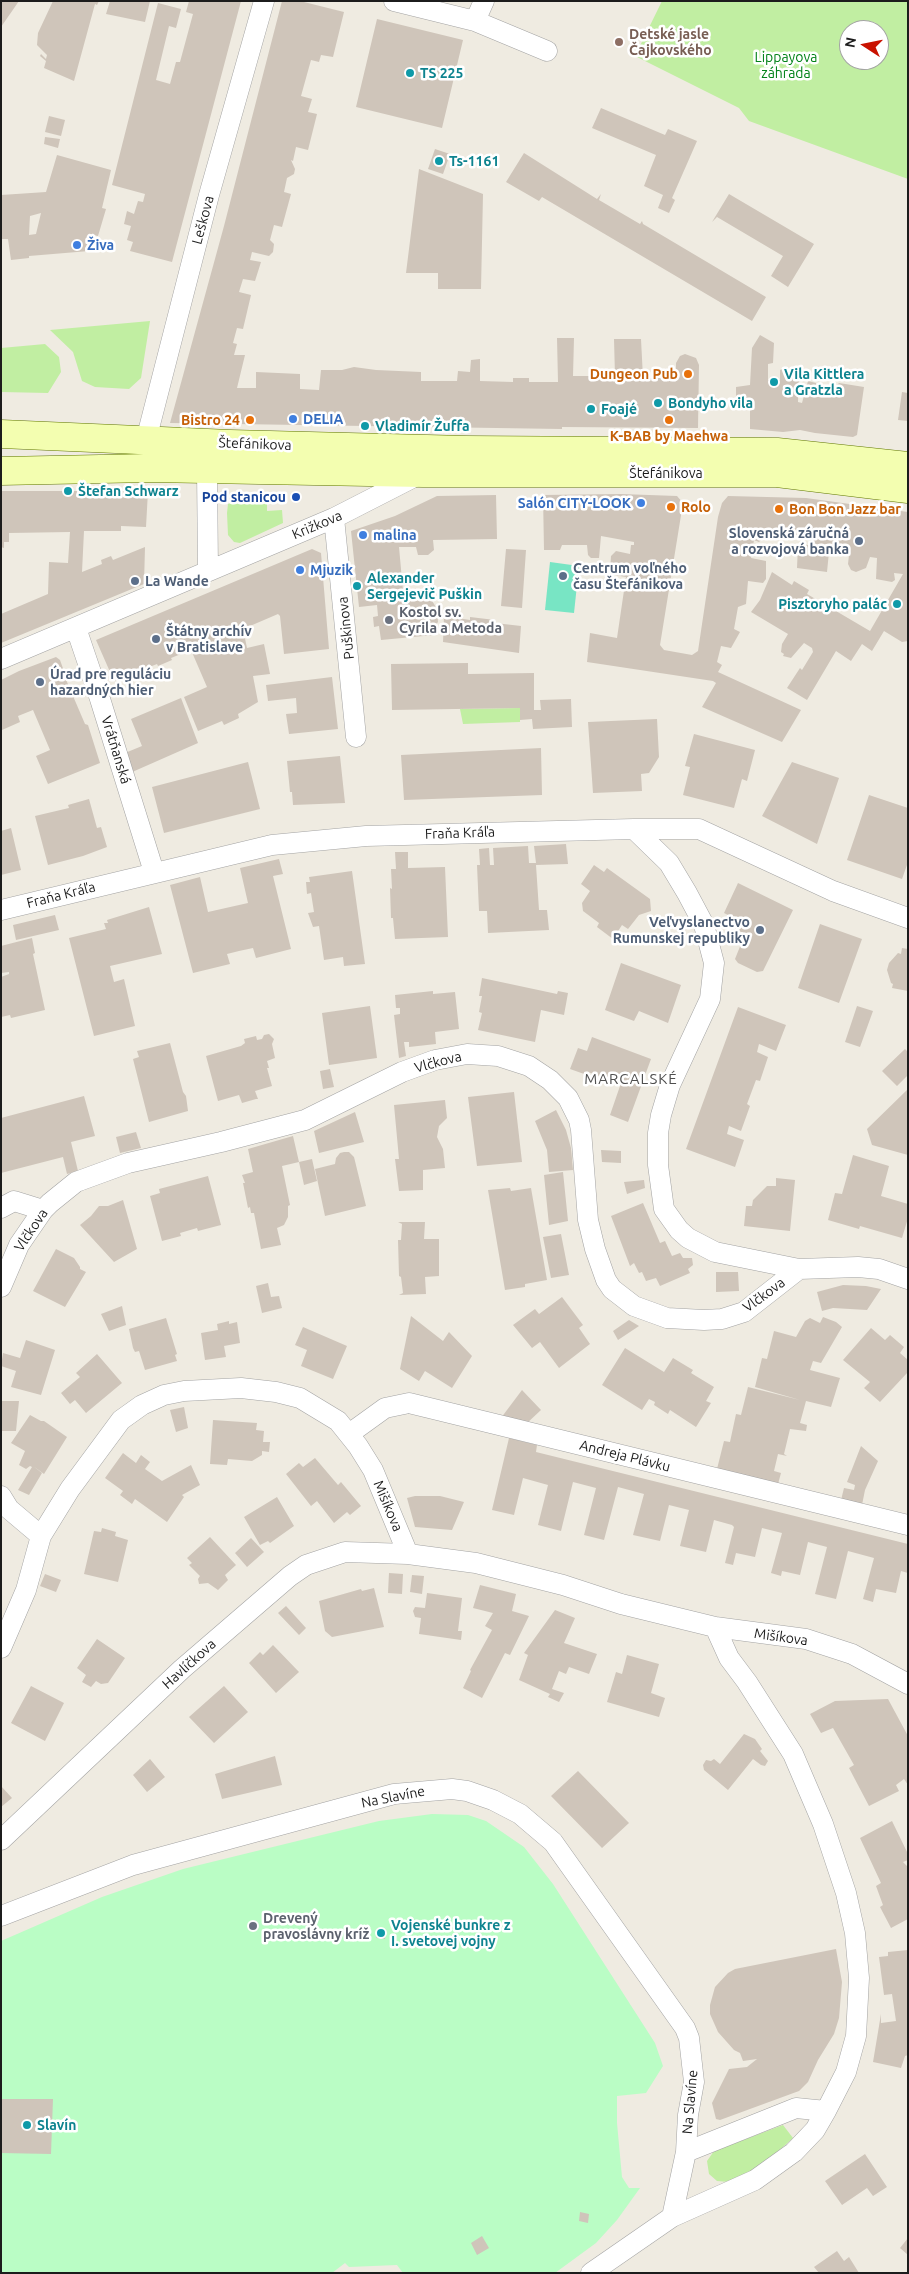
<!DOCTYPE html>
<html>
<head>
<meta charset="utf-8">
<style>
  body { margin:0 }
  #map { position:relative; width:909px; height:2274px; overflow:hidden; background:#efebe1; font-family:Ubuntu,sans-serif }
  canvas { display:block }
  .frame { position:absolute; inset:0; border:2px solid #1c1c1c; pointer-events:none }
  .north { position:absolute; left:839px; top:20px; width:50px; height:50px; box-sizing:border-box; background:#fff; border:1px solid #a4a4a4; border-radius:50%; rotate:281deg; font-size:14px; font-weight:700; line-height:20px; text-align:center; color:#1c1c1c }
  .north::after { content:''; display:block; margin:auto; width:18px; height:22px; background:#c91200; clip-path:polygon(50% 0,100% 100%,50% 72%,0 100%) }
</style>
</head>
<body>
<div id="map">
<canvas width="909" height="2274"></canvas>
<div class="frame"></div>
<div class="north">N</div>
</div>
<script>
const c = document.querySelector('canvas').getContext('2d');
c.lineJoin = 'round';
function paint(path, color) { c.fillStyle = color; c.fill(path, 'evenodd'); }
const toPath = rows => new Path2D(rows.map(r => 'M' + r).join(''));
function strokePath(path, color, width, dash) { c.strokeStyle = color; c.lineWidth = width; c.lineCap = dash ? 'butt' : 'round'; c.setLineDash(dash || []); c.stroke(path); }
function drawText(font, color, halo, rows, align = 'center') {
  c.font = font + ' Ubuntu,sans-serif'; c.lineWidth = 5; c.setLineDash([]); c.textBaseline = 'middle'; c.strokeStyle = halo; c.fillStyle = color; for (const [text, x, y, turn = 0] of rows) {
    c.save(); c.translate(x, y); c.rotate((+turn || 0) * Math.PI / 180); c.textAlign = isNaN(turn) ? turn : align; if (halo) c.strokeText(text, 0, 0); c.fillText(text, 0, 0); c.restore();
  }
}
paint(toPath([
  [662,1,908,1,908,179,749,121,739,108,635,56],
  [849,30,879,30,879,60,849,60],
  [150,321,141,378,129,389,95,387,82,381,73,352,50,330],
  [45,344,59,357,61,372,48,393,1,392,1,348],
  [233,502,267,502,267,511,282,510,283,523,240,543,234,542,228,535,227,513,228,504],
  [520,708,520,722,463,724,460,709],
  [783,2125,793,2138,764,2164,729,2182,717,2181,709,2174,707,2161,714,2151]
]), '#c1eea2');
paint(toPath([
  [432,1814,468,1815,486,1821,524,1847,553,1884,655,2043,663,2066,646,2093,617,2096,617,2123,622,2177,629,2188,640,2188,617,2220,596,2243,555,2273,403,2273,397,2265,349,2267,345,2263,332,2273,1,2273,1,1941,102,1897,183,1869,379,1821]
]), '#bafdc5');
paint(toPath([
  [550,562,579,566,574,613,545,610]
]), '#78e5c4');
paint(toPath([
  [1,1,19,1,1,27],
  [53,1,99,1,97,5,95,4,74,81,44,68,46,61,40,56,41,54,46,59,47,55,37,45,38,33],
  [110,1,150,1,145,22,106,14],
  [189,1,241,1,172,262,130,251,133,242,127,240,131,226,124,224,127,211,134,214,138,201,143,202,145,194,112,185,158,3,181,9,176,28,169,26,156,80,170,84,176,62,180,62,193,14,186,12],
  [282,1,300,1,344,12,333,57,321,55,319,62,311,60,301,96,312,99,308,112,317,114,308,150,296,147,293,161,291,160,295,169,294,174,287,178,284,192,291,194,282,227,274,225,270,240,274,244,273,252,269,256,252,252,250,260,261,262,255,281,243,279,239,292,251,295,243,329,237,328,233,343,237,344,234,355,245,355,237,388,256,388,256,372,300,374,300,389,319,390,321,370,342,370,354,367,376,370,421,372,421,381,457,381,458,371,470,372,471,360,480,359,480,381,513,382,513,378,529,378,529,382,558,382,557,338,574,338,573,376,615,376,614,339,641,339,643,378,676,378,676,363,680,356,685,354,696,358,699,365,698,428,562,427,562,429,170,423,224,226],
  [377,19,463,40,442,128,356,107],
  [601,108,665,135,668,129,697,141,672,198,675,200,669,213,658,208,663,195,644,186,656,155,592,128],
  [49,116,65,120,61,136,45,132],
  [45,137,60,139,58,148,44,144],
  [435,149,450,154,443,174,428,169],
  [524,153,597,199,601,194,599,200,640,224,642,221,643,224,766,297,752,321,542,197,539,201,506,182],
  [57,155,111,170,102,208,106,209,98,236,93,235,89,251,29,256,29,258,11,260,8,239,1,239,1,195,46,192],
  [41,213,36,234,29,235,30,216],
  [419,169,483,194,481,289,438,289,438,273,406,273],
  [729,194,814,244,788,287,771,276,783,256,717,217,712,222],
  [760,335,774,343,773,363,768,364,768,380,780,380,780,370,782,369,797,369,799,371,798,402,802,403,808,381,816,383,816,387,833,389,839,383,864,387,857,435,853,437,815,433,800,430,783,432,750,429,750,409,736,407,736,387,750,385,752,348],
  [902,392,908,393,908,421,898,420],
  [1,491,148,491,146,527,121,526,121,531,84,531,82,572,102,564,101,560,111,556,113,560,145,547,144,584,1,643,1,614,48,594,49,562,68,563,70,532,9,533,9,542,4,542,4,548,1,547],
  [621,494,677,496,683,503,660,645,664,650,692,655,698,651,718,517,722,503,728,496,806,498,908,512,908,641,902,642,884,631,872,651,862,644,851,661,836,651,807,700,787,688,800,668,802,670,813,652,812,648,804,643,791,658,783,656,784,654,781,652,782,644,788,634,751,612,760,600,772,572,792,585,794,581,809,590,807,594,870,631,903,574,894,573,895,580,892,582,876,579,877,558,870,557,866,568,856,572,851,570,848,564,849,555,829,552,827,572,797,568,798,545,809,545,810,537,789,534,787,539,761,540,759,542,754,540,751,558,766,561,766,579,763,583,748,581,746,604,738,607,734,629,740,632,731,648,721,646,717,662,722,665,718,672,801,710,782,742,702,707,716,683,713,681,587,662,590,633,617,638,626,577,614,575,610,572,611,556,616,551,630,554,631,545,634,545,634,542,601,536,599,558,591,558,588,555,587,545,562,545,560,550,544,550,543,495],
  [496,495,497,539,433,540,434,550,428,555,418,555,416,547,399,547,404,602,431,599,437,609,438,622,434,627,434,635,381,640,379,626,374,627,373,617,378,616,377,605,359,607,351,531,395,516,437,496],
  [312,549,321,553,329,649,284,654,280,616,278,614,243,629,247,648,264,644,270,674,253,676,258,702,238,714,239,718,224,725,222,721,198,731,184,697,207,687,191,650,171,658,172,660,158,666,157,664,114,681,96,640],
  [506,549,526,550,522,608,501,606],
  [444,616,470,620,470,617,495,620,495,623,521,626,519,653,443,642],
  [56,657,60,660,65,674,64,675,85,724,88,725,100,763,48,784,36,756,50,750,33,710,18,716,20,722,2,730,1,680,19,671],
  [468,663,468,674,534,673,534,710,541,710,540,700,571,699,572,727,533,729,532,719,520,720,520,708,392,710,391,664],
  [332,677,338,729,289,734,286,714,297,713,296,698,268,701,266,685],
  [181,698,198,743,130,773,125,753,142,746,131,719],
  [657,719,659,757,649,773,641,774,642,791,593,793,588,722],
  [694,734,755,750,747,781,742,779,734,808,683,795,690,767,685,766],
  [541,748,542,795,404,800,401,755],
  [340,756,345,803,293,805,292,792,290,792,287,761],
  [248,762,260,809,164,833,152,787],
  [792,762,839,778,817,844,762,816],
  [869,795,908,808,908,862,902,879,847,860],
  [89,799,97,828,101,827,107,847,83,856,48,865,35,816,69,808,68,805],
  [11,828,21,870,1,875,1,831],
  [566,844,568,864,536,865,539,910,547,910,549,930,488,933,487,911,479,911,477,865,480,865,479,849,489,848,490,865,494,865,493,848,528,846,529,863,536,863,534,846],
  [395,852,408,852,408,868,445,867,448,937,395,939,393,918,391,918,390,888,392,889,391,869,396,869],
  [279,859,283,874,273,876,291,949,256,958,253,948,239,951,227,954,230,964,193,973,170,885,200,877,208,912,248,903,240,868],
  [594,865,604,872,607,868,650,899,651,911,639,915,628,929,622,925,613,939,597,927,599,923,583,911,582,903,590,891,581,884],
  [352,871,365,964,344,966,343,957,324,960,319,926,313,927,308,913,314,912,311,893,307,894,306,882,310,882,309,877],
  [738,883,793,910,763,971,757,972,738,963,735,959,745,934,728,925,732,917,724,913],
  [149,907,162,954,110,966,114,982,124,979,135,1026,94,1036,69,938,106,929,104,923,108,923,107,920],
  [55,915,59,930,16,940,13,925],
  [820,924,862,939,839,1003,798,988],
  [32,938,35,953,33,954,45,1010,11,1018,10,1015,1,1017,1,977,9,974,9,972,1,973,1,946],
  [902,948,908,949,908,991,892,988,893,984,891,983,887,970,889,963,898,953,901,954],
  [621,963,681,985,668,1023,639,1011,634,1021,605,1010],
  [482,978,557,994,558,991,568,993,564,1015,541,1010,535,1042,478,1030,482,1013,479,1012,482,996,479,996],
  [433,991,433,994,455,992,459,1029,435,1032,436,1044,409,1047,409,1042,404,1042,406,1056,399,1058,394,1015,400,1014,400,1008,396,1008,395,995],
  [370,1006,377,1058,329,1065,322,1013],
  [857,1006,873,1011,860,1047,845,1042],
  [738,1007,786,1025,776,1051,759,1044,757,1052,768,1057,760,1081,756,1080,747,1104,750,1106,741,1131,729,1126,727,1134,744,1140,735,1167,686,1149],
  [269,1034,274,1039,272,1044,275,1058,267,1061,269,1068,267,1068,272,1086,255,1091,258,1099,256,1099,242,1103,239,1095,218,1101,206,1056,241,1046,245,1043,244,1039,256,1036,257,1040,262,1039,264,1035],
  [592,1037,651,1059,628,1122,610,1115,620,1086,612,1083,613,1081,588,1072,587,1075,570,1069,578,1048,587,1051],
  [170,1043,183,1092,186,1096,188,1111,149,1122,133,1059,139,1057,137,1051],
  [905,1049,908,1052,908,1075,897,1086,882,1071],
  [330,1069,334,1087,323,1089,320,1071],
  [908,1089,908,1155,872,1145,867,1129],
  [514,1092,522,1162,477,1166,468,1097],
  [84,1096,95,1136,71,1142,78,1171,67,1174,63,1157,1,1173,1,1118],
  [445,1100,447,1118,439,1126,437,1137,443,1149,445,1168,423,1170,423,1190,399,1191,395,1159,399,1159,394,1105],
  [556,1110,566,1130,571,1148,573,1170,549,1172,547,1150,535,1121],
  [355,1112,364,1142,319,1153,314,1131],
  [136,1132,141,1148,120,1153,116,1137],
  [293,1136,299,1162,282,1166,290,1205,288,1206,288,1217,284,1225,277,1228,281,1245,261,1249,254,1213,251,1213,250,1207,248,1208,243,1183,245,1183,242,1175,253,1172,248,1149],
  [601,1150,621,1151,621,1163,602,1162],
  [344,1152,349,1152,354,1157,366,1206,325,1216,315,1169,335,1164,336,1158,340,1153],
  [853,1155,889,1166,881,1196,908,1204,908,1218,902,1238,860,1226,859,1229,828,1220,835,1193,842,1194],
  [312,1159,317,1181,304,1185,299,1162],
  [563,1172,568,1221,549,1225,544,1175],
  [208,1176,221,1225,198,1231,197,1228,180,1233,181,1236,162,1241,150,1196,160,1193,159,1189],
  [776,1178,795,1180,790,1231,744,1226,746,1206,752,1206,753,1200,767,1186,776,1186],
  [644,1180,645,1188,627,1194,624,1182],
  [510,1188,511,1191,531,1188,547,1280,525,1284,525,1287,505,1290,488,1190],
  [123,1200,137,1249,114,1262,80,1225,91,1216,99,1206,108,1206],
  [643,1203,660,1243,665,1241,672,1256,680,1253,683,1258,692,1258,693,1265,688,1269,690,1273,660,1286,656,1278,646,1281,642,1272,639,1273,634,1263,630,1266,611,1216],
  [398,1222,425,1222,424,1239,439,1239,439,1276,425,1277,426,1294,399,1295,403,1293,401,1277,399,1276,398,1240,401,1240,402,1224],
  [561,1234,569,1275,551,1278,543,1237],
  [56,1249,74,1258,80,1267,80,1269,86,1272,65,1307,33,1291],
  [716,1272,738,1272,739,1291,716,1292],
  [268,1283,271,1297,279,1296,282,1308,262,1313,256,1286],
  [843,1285,866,1286,881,1289,867,1310,833,1308,822,1311,817,1292],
  [562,1297,583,1325,579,1328,590,1344,559,1368,540,1342,532,1348,513,1325,535,1309,539,1314],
  [122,1306,126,1325,109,1331,101,1314],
  [411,1316,443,1341,449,1332,472,1356,452,1388,425,1371,419,1381,400,1369],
  [823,1317,836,1322,842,1327,821,1363,813,1361,810,1370,840,1378,831,1407,806,1401,800,1423,807,1425,806,1431,790,1429,784,1454,787,1456,778,1454,774,1471,781,1473,778,1484,717,1469,724,1441,730,1442,736,1414,741,1415,748,1387,800,1400,755,1387,762,1358,767,1359,774,1331,796,1337,805,1321,810,1318,820,1323],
  [166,1318,177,1354,175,1355,177,1361,145,1370,139,1351,135,1352,133,1348,129,1329],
  [629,1320,639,1326,618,1340,613,1331],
  [229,1321,229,1324,237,1322,240,1343,224,1346,226,1357,205,1360,201,1333,218,1330,217,1324],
  [303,1327,347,1346,333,1379,301,1366,307,1350,295,1345],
  [871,1328,885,1340,890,1335,904,1347,900,1353,908,1360,908,1372,880,1402,864,1388,870,1382,843,1360],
  [26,1340,55,1350,41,1395,11,1387,16,1371,1,1366,3,1353,20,1358],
  [625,1348,664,1372,673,1358,693,1370,691,1373,714,1387,706,1401,711,1403,696,1427,670,1410,668,1414,654,1405,655,1402,649,1399,642,1410,602,1385],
  [97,1354,122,1383,86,1413,75,1400,70,1404,61,1393,80,1377,76,1373],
  [522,1390,541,1410,525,1425,501,1418],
  [1,1401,19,1401,16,1431,1,1431],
  [184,1407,188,1428,176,1432,170,1410],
  [30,1415,41,1421,44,1421,67,1437,44,1474,33,1466,42,1473,29,1495,18,1490,32,1467,30,1466,26,1469,19,1465,25,1451,11,1443],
  [213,1420,257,1423,256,1430,264,1431,263,1442,270,1442,269,1452,262,1451,262,1455,252,1461,228,1459,227,1465,210,1464],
  [509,1438,537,1445,536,1452,908,1544,908,1573,901,1571,896,1593,876,1589,873,1602,863,1599,874,1558,848,1551,836,1599,815,1594,827,1547,808,1542,800,1575,782,1571,781,1576,771,1573,782,1533,762,1528,755,1557,736,1553,733,1565,725,1563,734,1527,732,1525,714,1520,706,1552,680,1546,689,1510,669,1505,660,1541,633,1535,644,1494,618,1487,604,1540,584,1535,596,1488,573,1482,561,1531,538,1525,548,1485,523,1478,514,1515,492,1510],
  [861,1446,878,1461,865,1490,862,1505,841,1500,844,1488,854,1490,855,1485,847,1482],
  [123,1453,136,1463,141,1455,150,1462,145,1469,162,1481,191,1465,200,1485,182,1495,184,1497,167,1522,135,1499,132,1504,120,1495,123,1491,105,1478],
  [315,1458,338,1485,341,1482,361,1506,350,1515,347,1512,334,1523,317,1501,311,1506,286,1474,299,1463,303,1467],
  [415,1496,440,1496,464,1502,452,1530,415,1527,407,1498],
  [277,1497,294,1526,270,1543,268,1541,260,1545,244,1517],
  [102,1528,116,1532,115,1536,128,1540,118,1582,84,1574,94,1531,101,1532],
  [210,1537,236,1565,225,1575,228,1580,218,1590,208,1583,199,1584,198,1579,200,1576,189,1565,192,1563,187,1558],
  [251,1538,264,1552,247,1567,235,1553],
  [389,1573,403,1574,402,1594,388,1593],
  [45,1574,61,1580,56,1592,40,1586],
  [412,1575,424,1576,422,1594,410,1592],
  [480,1585,516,1594,512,1611,529,1616,510,1655,505,1653,482,1698,463,1688,471,1671,470,1670,492,1630,485,1626,493,1613,473,1608],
  [374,1588,384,1627,332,1637,325,1631,319,1601,361,1589,362,1591],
  [427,1593,462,1598,458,1631,462,1631,461,1640,419,1634,421,1618,415,1617,413,1611,415,1607,425,1608],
  [286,1606,306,1628,299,1635,278,1613],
  [555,1610,575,1618,564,1643,597,1654,589,1674,569,1667,566,1674,559,1671,552,1689,564,1693,559,1702,548,1697,550,1694,519,1680,528,1655,524,1653],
  [97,1639,125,1658,108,1683,101,1684,96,1681,91,1687,82,1682,86,1675,77,1668],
  [273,1645,299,1672,276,1693,249,1663,260,1652,263,1655],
  [627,1655,659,1664,651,1693,665,1698,659,1717,607,1702,616,1672,622,1674],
  [31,1686,64,1703,45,1741,11,1723],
  [224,1686,248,1712,214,1743,189,1717],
  [888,1699,908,1736,908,1785,904,1779,896,1785,899,1791,869,1806,849,1768,854,1765,833,1728,821,1733,810,1714,835,1701],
  [744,1734,755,1739,762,1749,760,1751,768,1761,765,1766,761,1765,753,1759,728,1790,704,1770,703,1765,706,1760,711,1761,714,1759,720,1764],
  [275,1756,282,1785,222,1799,215,1774],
  [150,1759,165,1777,147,1792,133,1775],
  [578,1771,629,1823,602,1848,551,1796],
  [1,1786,12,1798,1,1807],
  [892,1821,908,1854,908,1860,903,1862,908,1867,908,1919,891,1928,880,1907,883,1905,876,1886,881,1883,860,1838],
  [377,1928,386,1929,385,1939,376,1938],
  [836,1949,842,1982,839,2018,834,2034,818,2060,808,2082,799,2091,720,2120,716,2119,712,2103,729,2069,747,2067,757,2059,743,2061,740,2053,734,2050,718,2032,710,2014,710,2005,715,1987,728,1973,735,1969],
  [908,1950,908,2055,905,2056,901,2068,873,2062,881,2014,881,2023,896,2021,892,1994,884,1995,879,1957,888,1956,888,1952],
  [1,2099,53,2099,51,2154,1,2153],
  [865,2154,887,2187,873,2196,867,2188,842,2205,825,2181],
  [580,2212,589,2214,588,2223,579,2221],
  [482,2236,489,2248,477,2255,471,2243],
  [908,2238,908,2255,900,2248],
  [837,2251,844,2261,849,2257,859,2273,819,2273,814,2267]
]), '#cfc5ba');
const minor = toPath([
  [394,1,475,21,547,51],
  [475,21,484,1],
  [146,440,209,195,264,1],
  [201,458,207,469,208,571],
  [334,518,356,737],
  [76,628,100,699,154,872],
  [1,659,334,518,422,473],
  [634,829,669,863,687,893,704,925,714,963,710,999,670,1085,661,1115,658,1133,658,1165,664,1209,679,1230,688,1238,715,1252,799,1269,858,1267,879,1269,908,1279],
  [1,910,272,845,366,836,634,829,699,829,833,891,908,918],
  [1,1208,14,1201,43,1210],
  [1,1287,19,1245,43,1210,50,1203,76,1182,128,1163,221,1142,305,1120,402,1072,435,1060,467,1054,498,1056,529,1066,550,1080,568,1098,579,1120,581,1130,588,1220,595,1249,606,1280,612,1289,634,1306,667,1318,704,1320,722,1319,744,1312,799,1269],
  [349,1434,385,1408,409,1403,908,1525],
  [1,1496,9,1509,41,1536],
  [1,1648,26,1590,41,1536,70,1489,121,1420,142,1405,164,1395,184,1391,241,1388,276,1392,300,1398,338,1421,358,1446,373,1470,408,1554],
  [1,1840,182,1669,290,1576,306,1565,345,1552,408,1554,476,1563,563,1585,621,1604,715,1627,806,1639,852,1654,908,1684],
  [1,1916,133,1865,394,1794,452,1789,467,1791,493,1800,520,1814,553,1842,685,2028,689,2038,694,2082,688,2115,686,2152,672,2217],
  [686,2152,796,2108,826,2111],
  [591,2273,672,2217,755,2180,794,2152,815,2130,826,2111,846,2072,856,2036,859,1978,855,1933,846,1893,823,1824,793,1754,747,1682,729,1658,715,1627]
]);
const secondary = toPath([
  [1,434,230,444,466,450,777,452,908,466],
  [1,471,150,468,423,473,777,473,908,489]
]);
strokePath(minor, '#a3a3a3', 21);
strokePath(secondary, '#607700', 29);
strokePath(minor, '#fff', 20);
strokePath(secondary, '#f3feb0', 28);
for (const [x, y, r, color] of [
  [619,42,5,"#8d6e63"],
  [410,73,5,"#0f9aa8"],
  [439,161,5,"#0f9aa8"],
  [77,245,5,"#3f7fe0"],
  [688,374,5,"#e8710a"],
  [774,382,5,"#0f9aa8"],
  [658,403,5,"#0f9aa8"],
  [591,409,5,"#0f9aa8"],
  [293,419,5,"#3f7fe0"],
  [250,420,5,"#e8710a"],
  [669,420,5,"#e8710a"],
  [365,426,5,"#0f9aa8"],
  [68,491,5,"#0f9aa8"],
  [296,497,5,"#1a4fb4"],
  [641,503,5,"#3f7fe0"],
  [671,507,5,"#e8710a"],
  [779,509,5,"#e8710a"],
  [363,535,5,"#3f7fe0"],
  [859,541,5,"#5c6f8a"],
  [300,570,5,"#3f7fe0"],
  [563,576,5,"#5c6f8a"],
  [135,581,5,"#5c6f8a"],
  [357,586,5,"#0f9aa8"],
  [897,604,5,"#0f9aa8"],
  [389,620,5,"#6b7280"],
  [156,639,5,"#5c6f8a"],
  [40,682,5,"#5c6f8a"],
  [760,930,5,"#5c6f8a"],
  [253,1926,5,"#6b7280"],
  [381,1933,5,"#0f9aa8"],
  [27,2125,5,"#0f9aa8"]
]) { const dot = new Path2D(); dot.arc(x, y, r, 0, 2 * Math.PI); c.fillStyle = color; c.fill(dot); strokePath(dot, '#fff', 2); }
drawText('bold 14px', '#785e54', '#fff', [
  ["Detské jasle",629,34],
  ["Čajkovského",629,50]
], 'left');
drawText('14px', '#038219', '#fff', [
  ["Lippayova",786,57],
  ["záhrada",786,73]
]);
drawText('bold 14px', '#0d838f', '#fff', [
  ["TS 225",420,73],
  ["Ts-1161",449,161],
  ["Vila Kittlera",784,374],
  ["a Gratzla",784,390],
  ["Bondyho vila",668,403],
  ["Foajé",601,409],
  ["Vladimír Žuffa",375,426],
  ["Štefan Schwarz",78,491],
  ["Alexander",367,578],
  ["Sergejevič Puškin",367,594],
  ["Pisztoryho palác",887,604,"right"],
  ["Vojenské bunkre z",391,1925],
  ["I. svetovej vojny",391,1941],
  ["Slavín",37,2125]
], 'left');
drawText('14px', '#1c1c1c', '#fff', [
  ["Leškova",203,220,-75],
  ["Štefánikova",255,444,2],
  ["Štefánikova",666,473],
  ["Križkova",317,525,-23],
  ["Puškinova",346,628,-96],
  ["Vrátňanská",116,750,73],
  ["Fraňa Kráľa",460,833,-2],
  ["Fraňa Kráľa",61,895,-14],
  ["Vlčkova",438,1062,-15],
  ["Vlčkova",31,1230,-56],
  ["Vlčkova",764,1295,-36],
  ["Andreja Plávku",625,1456,14],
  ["Mišíkova",388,1506,67],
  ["Mišíkova",781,1637,8],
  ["Havlíčkova",189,1664,-42],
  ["Na Slavíne",393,1797,-11],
  ["Na Slavíne",690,2102,-85]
]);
drawText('bold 14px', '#366cbe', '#fff', [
  ["Živa",87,245],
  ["DELIA",303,419],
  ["Salón CITY-LOOK",631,503,"right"],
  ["malina",373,535],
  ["Mjuzik",310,570]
], 'left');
drawText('bold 14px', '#c56008', '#fff', [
  ["Dungeon Pub",678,374],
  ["Bistro 24",240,420],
  ["K-BAB by Maehwa",669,436,"center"],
  ["Rolo",681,507,"left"],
  ["Bon Bon Jazz bar",789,509,"left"]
], 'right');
drawText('bold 14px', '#164399', '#fff', [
  ["Pod stanicou",286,497]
], 'right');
drawText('bold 14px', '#4e5e75', '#fff', [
  ["Slovenská záručná",849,533,"right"],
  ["a rozvojová banka",849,549,"right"],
  ["Centrum voľného",573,568],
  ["času Štefánikova",573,584],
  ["La Wande",145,581],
  ["Štátny archív",166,631],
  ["v Bratislave",166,647],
  ["Úrad pre reguláciu",50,674],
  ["hazardných hier",50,690],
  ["Veľvyslanectvo",750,922,"right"],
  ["Rumunskej republiky",750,938,"right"]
], 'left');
drawText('bold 14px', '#5b616d', '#fff', [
  ["Kostol sv.",399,612],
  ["Cyrila a Metoda",399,628],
  ["Drevený",263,1918],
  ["pravoslávny kríž",263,1934]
], 'left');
c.letterSpacing = '1px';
drawText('15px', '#4f4f4f', '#fff', [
  ["MARCALSKÉ",631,1079]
]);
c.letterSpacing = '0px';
</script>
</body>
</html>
